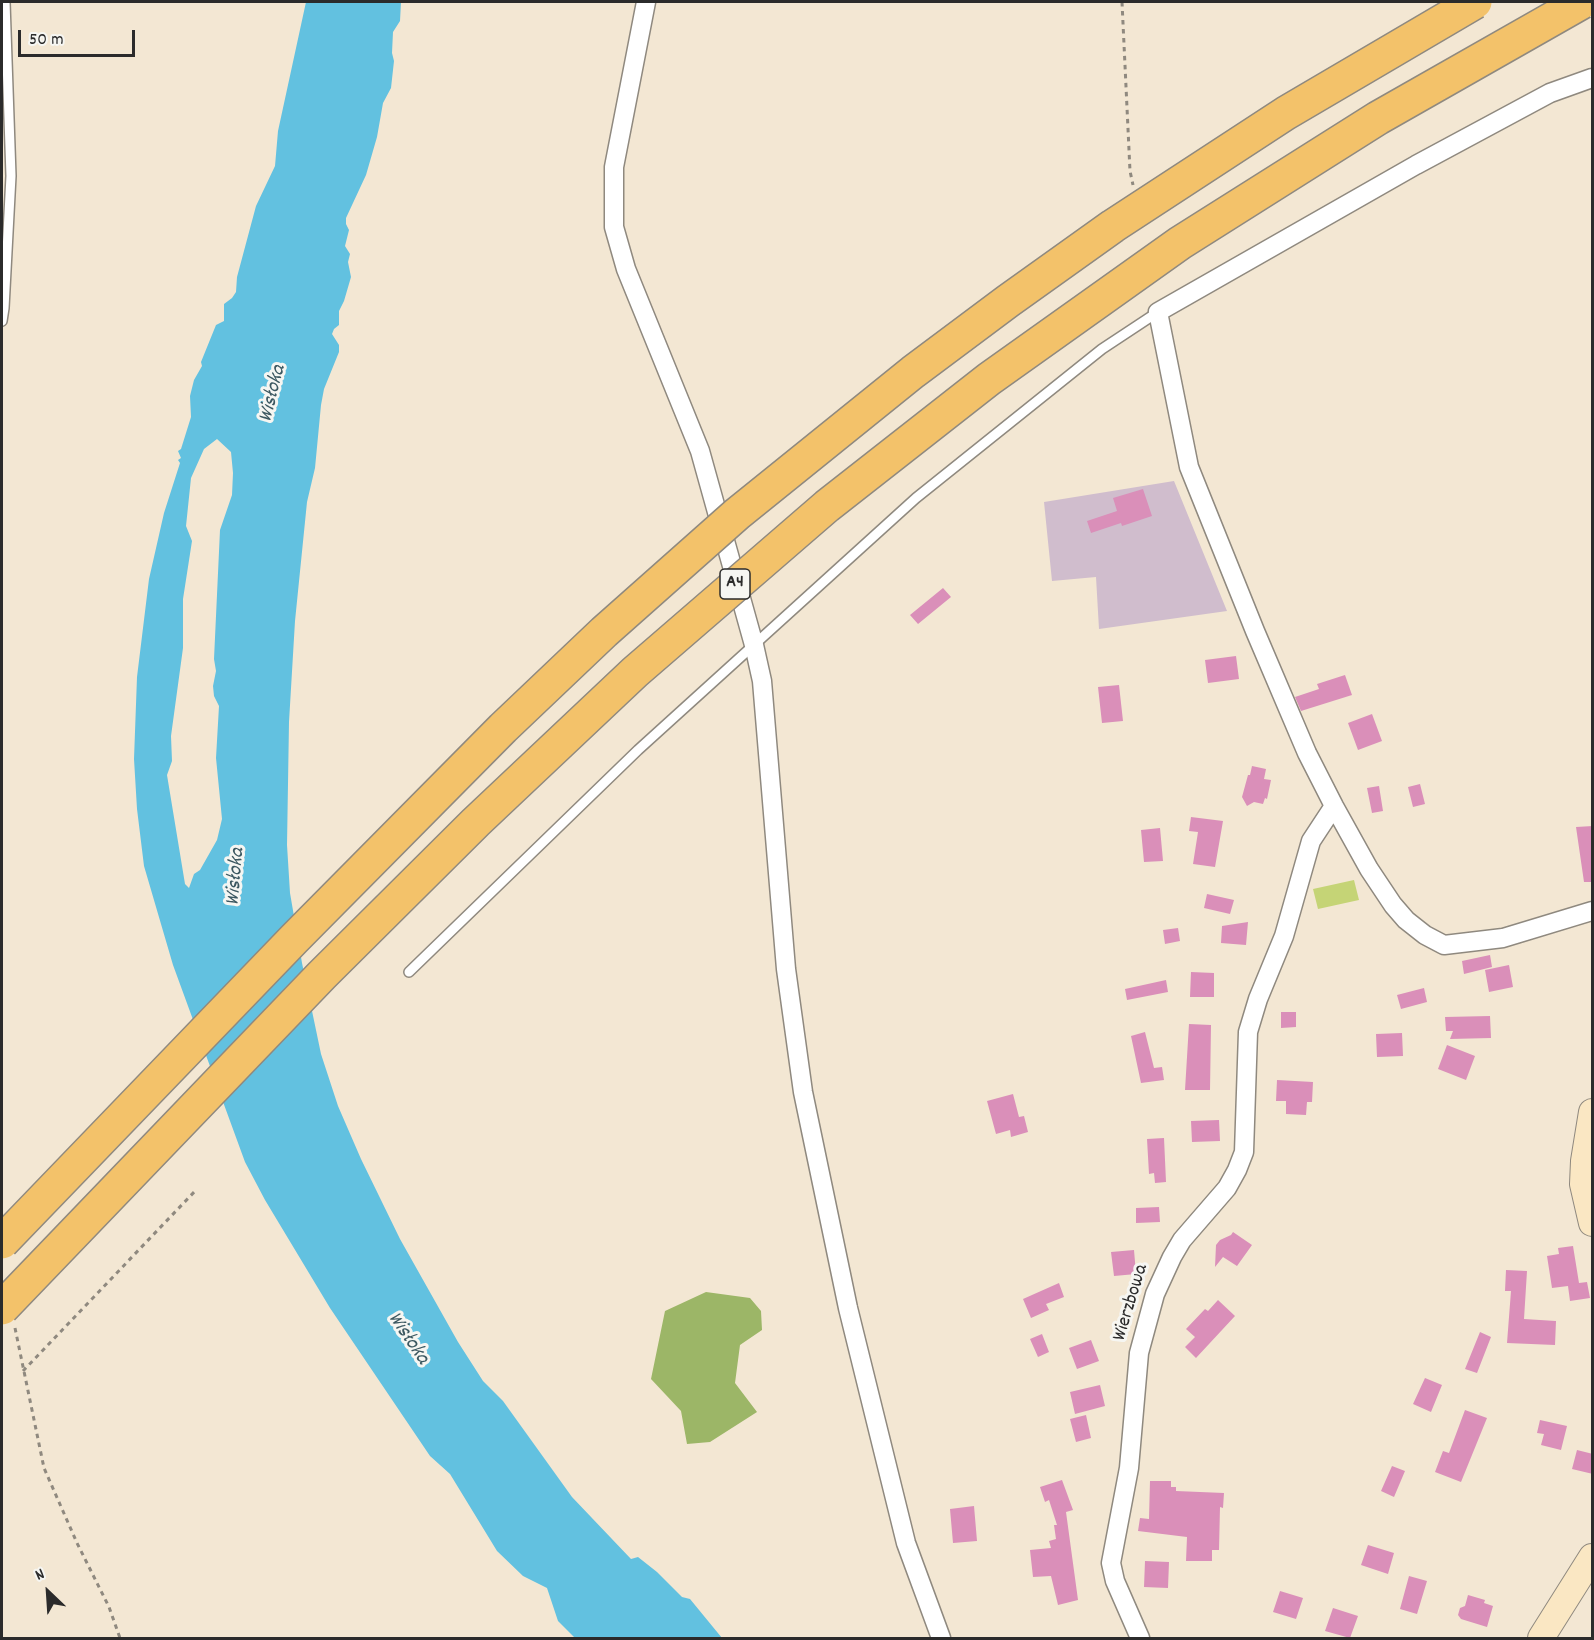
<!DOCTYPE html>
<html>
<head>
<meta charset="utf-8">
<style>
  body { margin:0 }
  #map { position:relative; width:1594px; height:1640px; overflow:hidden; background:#f3e7d3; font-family:Dekko,sans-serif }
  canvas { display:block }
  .frame { position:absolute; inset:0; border:3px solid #2b2b2b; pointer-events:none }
  .north { position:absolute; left:18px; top:1562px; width:60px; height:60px; -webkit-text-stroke:4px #f6f6f2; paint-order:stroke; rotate:335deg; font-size:16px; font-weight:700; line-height:24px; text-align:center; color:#2b2b2b }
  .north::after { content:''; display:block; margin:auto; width:21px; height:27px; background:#2b2b2b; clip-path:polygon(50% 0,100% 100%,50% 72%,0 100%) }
  .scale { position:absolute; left:18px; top:30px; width:117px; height:27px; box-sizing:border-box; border:3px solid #2b2b2b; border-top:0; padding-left:8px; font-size:18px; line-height:21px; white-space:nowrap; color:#2b2b2b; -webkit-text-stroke:4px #f6f6f2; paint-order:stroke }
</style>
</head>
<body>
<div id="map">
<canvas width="1594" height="1640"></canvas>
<div class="frame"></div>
<div class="north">N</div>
<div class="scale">50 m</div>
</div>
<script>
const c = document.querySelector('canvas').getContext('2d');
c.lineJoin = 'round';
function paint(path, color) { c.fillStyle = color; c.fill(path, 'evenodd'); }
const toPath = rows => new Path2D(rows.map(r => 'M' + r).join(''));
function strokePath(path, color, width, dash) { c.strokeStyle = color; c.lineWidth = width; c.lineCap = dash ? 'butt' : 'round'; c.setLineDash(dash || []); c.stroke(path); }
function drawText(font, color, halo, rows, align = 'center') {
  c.font = font + ' Dekko,sans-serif'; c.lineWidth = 6; c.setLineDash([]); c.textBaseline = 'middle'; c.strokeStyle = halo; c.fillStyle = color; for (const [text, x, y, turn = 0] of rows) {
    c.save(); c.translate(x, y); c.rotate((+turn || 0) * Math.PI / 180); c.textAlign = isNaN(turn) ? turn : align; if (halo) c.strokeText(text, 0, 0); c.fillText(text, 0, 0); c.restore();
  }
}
paint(toPath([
  [1174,481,1227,611,1099,629,1096,577,1052,581,1044,502]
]), '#d0bdcd');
paint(toPath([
  [1354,880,1359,900,1318,909,1313,889]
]), '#c5d476');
paint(toPath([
  [706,1292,750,1298,761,1311,762,1330,740,1345,735,1383,757,1412,710,1442,687,1444,681,1411,651,1379,665,1311]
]), '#9cb667');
paint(toPath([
  [306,2,401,2,400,21,393,32,392,53,394,61,391,88,383,103,377,137,366,175,346,218,346,224,349,230,345,246,350,254,348,262,351,277,344,301,339,311,339,325,334,329,332,334,339,345,339,352,324,389,321,405,315,468,307,502,295,621,289,722,287,845,290,893,302,963,321,1054,338,1106,361,1159,400,1239,458,1342,483,1381,503,1401,572,1497,631,1559,638,1557,657,1572,682,1597,690,1599,722,1638,575,1638,558,1621,547,1588,523,1576,497,1551,450,1474,430,1456,330,1308,265,1200,245,1162,173,965,144,866,137,809,134,759,137,677,149,579,164,513,180,463,178,460,181,458,178,451,181,449,191,417,190,396,194,380,202,366,201,362,216,325,224,321,224,304,232,298,236,292,237,277,256,206,275,166,278,131],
  [217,439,231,452,233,473,232,495,220,530,214,659,216,671,213,686,214,696,219,706,216,758,222,819,217,840,200,870,194,874,189,888,185,884,167,775,172,761,171,736,183,648,183,599,192,541,186,526,191,478,204,449]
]), '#62c1e0');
paint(toPath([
  [1143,489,1152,516,1122,526,1121,523,1091,533,1087,521,1117,511,1113,498],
  [943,588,951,597,918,624,910,615],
  [1236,656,1239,679,1208,683,1205,660],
  [1345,675,1352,695,1301,711,1295,697,1319,689,1317,684],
  [1119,685,1123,721,1102,723,1098,687],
  [1372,714,1382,741,1358,750,1348,723],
  [1252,766,1266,769,1264,779,1271,780,1267,799,1265,798,1263,804,1254,802,1247,806,1242,797,1248,775,1250,775],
  [1420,784,1425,804,1413,807,1408,787],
  [1379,786,1383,811,1372,813,1367,788],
  [1191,817,1223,821,1215,867,1193,864,1198,832,1189,831],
  [1593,826,1593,882,1584,882,1576,827],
  [1160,828,1163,861,1144,862,1141,830],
  [1207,894,1234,900,1230,914,1204,908],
  [1248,922,1246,945,1221,943,1222,926],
  [1178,928,1180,941,1165,944,1163,930],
  [1490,955,1492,967,1464,974,1462,961],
  [1509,965,1513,987,1489,992,1485,970],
  [1191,972,1214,973,1214,997,1190,997],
  [1166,980,1168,992,1127,1000,1125,989],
  [1424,988,1427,1002,1401,1009,1397,995],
  [1281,1012,1296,1012,1296,1027,1281,1028],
  [1490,1016,1491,1038,1450,1039,1453,1031,1446,1031,1445,1017],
  [1189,1024,1211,1025,1210,1090,1185,1090],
  [1145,1032,1154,1068,1162,1067,1164,1080,1141,1083,1131,1036],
  [1402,1033,1403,1056,1377,1057,1376,1034],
  [1447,1045,1475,1056,1466,1080,1438,1069],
  [1277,1080,1313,1082,1312,1102,1307,1102,1306,1115,1286,1114,1286,1101,1276,1101],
  [1013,1094,1019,1117,1024,1116,1028,1132,1011,1137,1010,1130,996,1134,987,1101],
  [1219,1120,1220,1141,1192,1142,1191,1121],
  [1164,1138,1166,1182,1155,1183,1154,1173,1149,1174,1147,1139],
  [1159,1207,1160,1222,1136,1223,1136,1208],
  [1233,1232,1252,1245,1237,1266,1223,1257,1215,1267,1216,1245,1220,1240,1231,1235],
  [1573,1246,1579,1283,1587,1282,1590,1298,1570,1301,1568,1286,1552,1288,1547,1256,1559,1254,1558,1248],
  [1134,1250,1136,1274,1114,1276,1111,1252],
  [1506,1270,1527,1271,1524,1319,1556,1321,1555,1345,1507,1343,1511,1291,1505,1291],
  [1059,1283,1064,1297,1046,1304,1049,1310,1031,1318,1023,1299],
  [1218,1300,1235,1316,1196,1358,1185,1347,1195,1337,1186,1329,1205,1309,1208,1311],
  [1480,1332,1491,1337,1477,1373,1465,1369],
  [1042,1334,1049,1352,1038,1357,1030,1339],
  [1091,1340,1099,1361,1077,1369,1069,1348],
  [1425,1378,1442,1385,1431,1412,1413,1404],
  [1100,1385,1105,1406,1075,1414,1070,1392],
  [1465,1410,1487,1418,1461,1482,1435,1472,1443,1451,1449,1453],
  [1086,1415,1091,1438,1076,1442,1070,1419],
  [1540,1420,1567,1426,1561,1450,1541,1445,1544,1434,1537,1433],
  [1577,1450,1593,1454,1593,1474,1572,1469],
  [1392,1466,1405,1471,1394,1497,1381,1491],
  [1062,1480,1073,1510,1066,1512,1078,1600,1058,1605,1051,1576,1033,1577,1030,1550,1051,1548,1049,1541,1056,1539,1054,1525,1057,1525,1049,1500,1045,1502,1040,1487],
  [1150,1481,1171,1481,1171,1487,1176,1487,1176,1491,1224,1493,1223,1508,1220,1507,1219,1550,1212,1550,1212,1561,1186,1561,1187,1537,1138,1531,1140,1518,1149,1519],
  [974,1506,977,1541,953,1543,950,1509],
  [1368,1545,1394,1553,1388,1574,1361,1565],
  [1145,1561,1169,1562,1168,1588,1144,1587],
  [1409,1576,1427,1581,1417,1614,1400,1609],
  [1280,1591,1303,1598,1296,1619,1273,1612],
  [1468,1595,1485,1600,1484,1603,1493,1606,1487,1627,1461,1619,1458,1615,1460,1608,1465,1606],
  [1333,1608,1358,1616,1350,1638,1325,1631]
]), '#da8fb9');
const lane = toPath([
  [2,321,4,308,11,176,5,2],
  [409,972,638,750,916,498,1102,349,1158,312]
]);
const street = toPath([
  [646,2,614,167,614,227,626,269,700,451,754,645,762,681,786,969,803,1092,848,1308,906,1543,941,1638],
  [1592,78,1550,93,1416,165,1158,312,1189,467,1255,631,1307,753,1334,806,1369,869,1393,905,1406,920,1425,935,1444,945,1503,938,1592,911],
  [1140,1638,1115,1581,1111,1563,1129,1468,1139,1353,1155,1294,1172,1257,1182,1240,1227,1188,1237,1170,1244,1152,1248,1032,1258,999,1284,936,1311,841,1334,806]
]);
const secondary = toPath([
  [1592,1112,1584,1161,1583,1184,1592,1223],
  [1541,1638,1592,1557]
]);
strokePath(lane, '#8f897f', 12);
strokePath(street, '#8f897f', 21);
strokePath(secondary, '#8f897f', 28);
strokePath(toPath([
  [1122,2,1130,171,1133,185],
  [15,1328,44,1468,77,1543,109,1607,120,1638],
  [23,1371,197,1189]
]), '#8f897f', 3, [4.5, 4.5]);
strokePath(lane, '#fff', 9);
strokePath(street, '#fff', 18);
strokePath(secondary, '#fae7c3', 26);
const highwayBridge = toPath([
  [2,1242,294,939,503,728,604,632,737,514,913,372,1008,301,1113,226,1286,113,1475,2],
  [2,1308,322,975,476,822,635,672,827,506,989,379,1180,243,1378,118,1582,2]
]);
strokePath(highwayBridge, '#8f897f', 36, []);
strokePath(highwayBridge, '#f3c26a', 33);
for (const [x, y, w] of [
  [735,584,30]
]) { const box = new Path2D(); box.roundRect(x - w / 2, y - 15, w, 30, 4.5); c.fillStyle = '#f6f6f2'; c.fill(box); strokePath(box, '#2b2b2b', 1.5); }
drawText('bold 18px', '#2b2b2b', null, [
  ["A4",735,584]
]);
drawText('20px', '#2b2b2b', '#f6f6f2', [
  ["Wierzbowa",1132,1303,-73]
]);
drawText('italic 21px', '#3c5861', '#f6f6f2', [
  ["Wisłoka",274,394,-76],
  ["Wisłoka",237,877,-85],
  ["Wisłoka",407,1339,56]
]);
</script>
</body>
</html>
